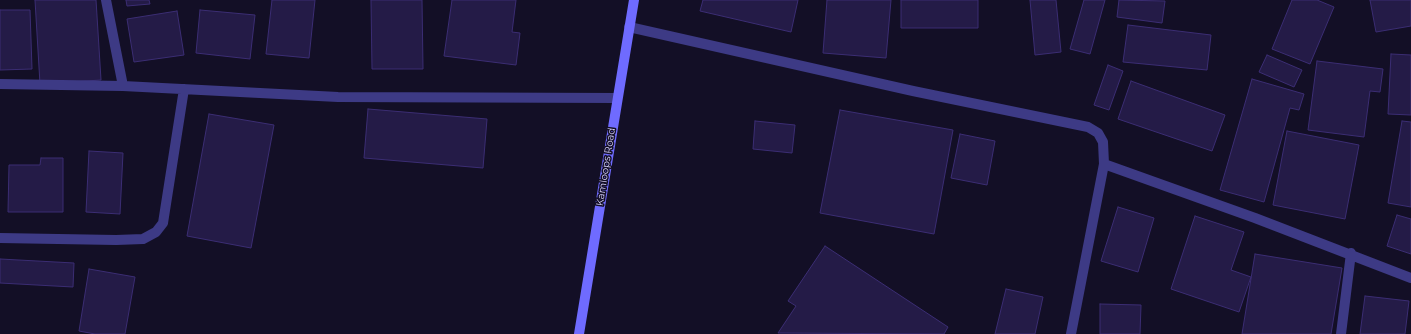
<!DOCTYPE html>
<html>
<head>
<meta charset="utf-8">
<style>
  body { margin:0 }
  canvas { display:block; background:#130f26 }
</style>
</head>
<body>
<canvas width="1411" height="334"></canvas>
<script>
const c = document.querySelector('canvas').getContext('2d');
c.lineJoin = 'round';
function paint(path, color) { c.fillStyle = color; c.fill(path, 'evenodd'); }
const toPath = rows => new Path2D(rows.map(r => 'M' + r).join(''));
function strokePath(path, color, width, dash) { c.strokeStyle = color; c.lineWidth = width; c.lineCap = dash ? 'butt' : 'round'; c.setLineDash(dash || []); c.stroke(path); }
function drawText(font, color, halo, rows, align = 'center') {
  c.font = font + ' Montserrat,sans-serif'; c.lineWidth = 3; c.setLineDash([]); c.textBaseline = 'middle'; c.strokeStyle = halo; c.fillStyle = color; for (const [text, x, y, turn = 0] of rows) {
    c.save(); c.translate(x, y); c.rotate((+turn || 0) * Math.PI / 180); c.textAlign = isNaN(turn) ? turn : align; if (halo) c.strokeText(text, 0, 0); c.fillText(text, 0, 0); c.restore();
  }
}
const building = toPath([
  [35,0,96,0,101,80,40,84,35,0],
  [126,0,149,0,150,4,127,6,126,0],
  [272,0,315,0,309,58,266,54,272,0],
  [371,0,422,0,423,69,372,69,371,0],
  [452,0,516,0,512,32,520,33,516,65,444,56,452,0],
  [703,0,798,0,791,32,700,11,703,0],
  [827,0,891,0,886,58,823,53,827,0],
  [901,0,978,0,978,28,901,28,901,0],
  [1030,0,1056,0,1061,52,1035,55,1030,0],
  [1084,0,1105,0,1090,54,1070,49,1084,0],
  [1119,0,1165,1,1162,23,1117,17,1119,0],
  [1292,0,1317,0,1334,7,1310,64,1272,49,1292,0],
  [1370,0,1411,0,1411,26,1376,32,1370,0],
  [0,10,30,10,32,69,0,70,0,10],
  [200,10,255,15,250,59,196,53,200,10],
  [177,11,184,55,134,62,127,19,177,11],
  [1128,25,1211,35,1207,70,1123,62,1128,25],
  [1391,54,1411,55,1411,115,1388,114,1391,54],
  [1267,55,1302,70,1294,87,1259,72,1267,55],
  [1317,61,1383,69,1380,92,1370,91,1364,137,1308,130,1317,61],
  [1108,65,1123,71,1109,110,1094,105,1108,65],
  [1252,79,1304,94,1299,110,1290,108,1264,202,1220,190,1252,79],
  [1131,81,1225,115,1212,151,1118,119,1131,81],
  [368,109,487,119,483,168,364,158,368,109],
  [840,110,953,130,934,234,820,213,840,110],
  [209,114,274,125,251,248,187,236,209,114],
  [755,121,795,125,792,153,753,149,755,121],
  [1402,121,1411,122,1411,207,1388,203,1402,121],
  [1287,131,1359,145,1345,219,1273,205,1287,131],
  [960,134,995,141,987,185,951,178,960,134],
  [89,151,123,153,120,214,86,212,89,151],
  [41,158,63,158,63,212,8,212,9,165,40,165,41,158],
  [1118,207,1154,218,1138,272,1101,261,1118,207],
  [1397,215,1411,219,1411,254,1387,246,1397,215],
  [1195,216,1244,232,1231,270,1251,277,1239,312,1171,289,1195,216],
  [825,246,948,327,944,334,778,333,796,306,788,301,825,246],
  [1255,254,1342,268,1331,334,1242,334,1255,254],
  [0,259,74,263,73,287,0,283,0,259],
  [89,269,135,277,125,334,95,334,79,331,89,269],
  [1006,289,1043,297,1035,334,995,334,1006,289],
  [1365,296,1409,301,1405,334,1360,334,1365,296],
  [1100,304,1141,305,1140,334,1100,334,1100,304]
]);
paint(building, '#241b47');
strokePath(building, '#3b2d73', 1);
strokePath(toPath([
  [106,0,123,86],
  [629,27,913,91,1088,127,1098,133,1103,142,1104,164,1071,334],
  [0,84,123,86,338,97,617,98],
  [1104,164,1255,218,1411,278],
  [0,238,116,240,143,239,156,232,163,223,184,89],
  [1341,334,1351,253]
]), '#3d3a85', 10);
strokePath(toPath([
  [579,334,634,0]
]), '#6f6bff', 10);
drawText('10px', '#d9d4ff', '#130f26', [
  ["Kamloops Road",606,167,-81]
]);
</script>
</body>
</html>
